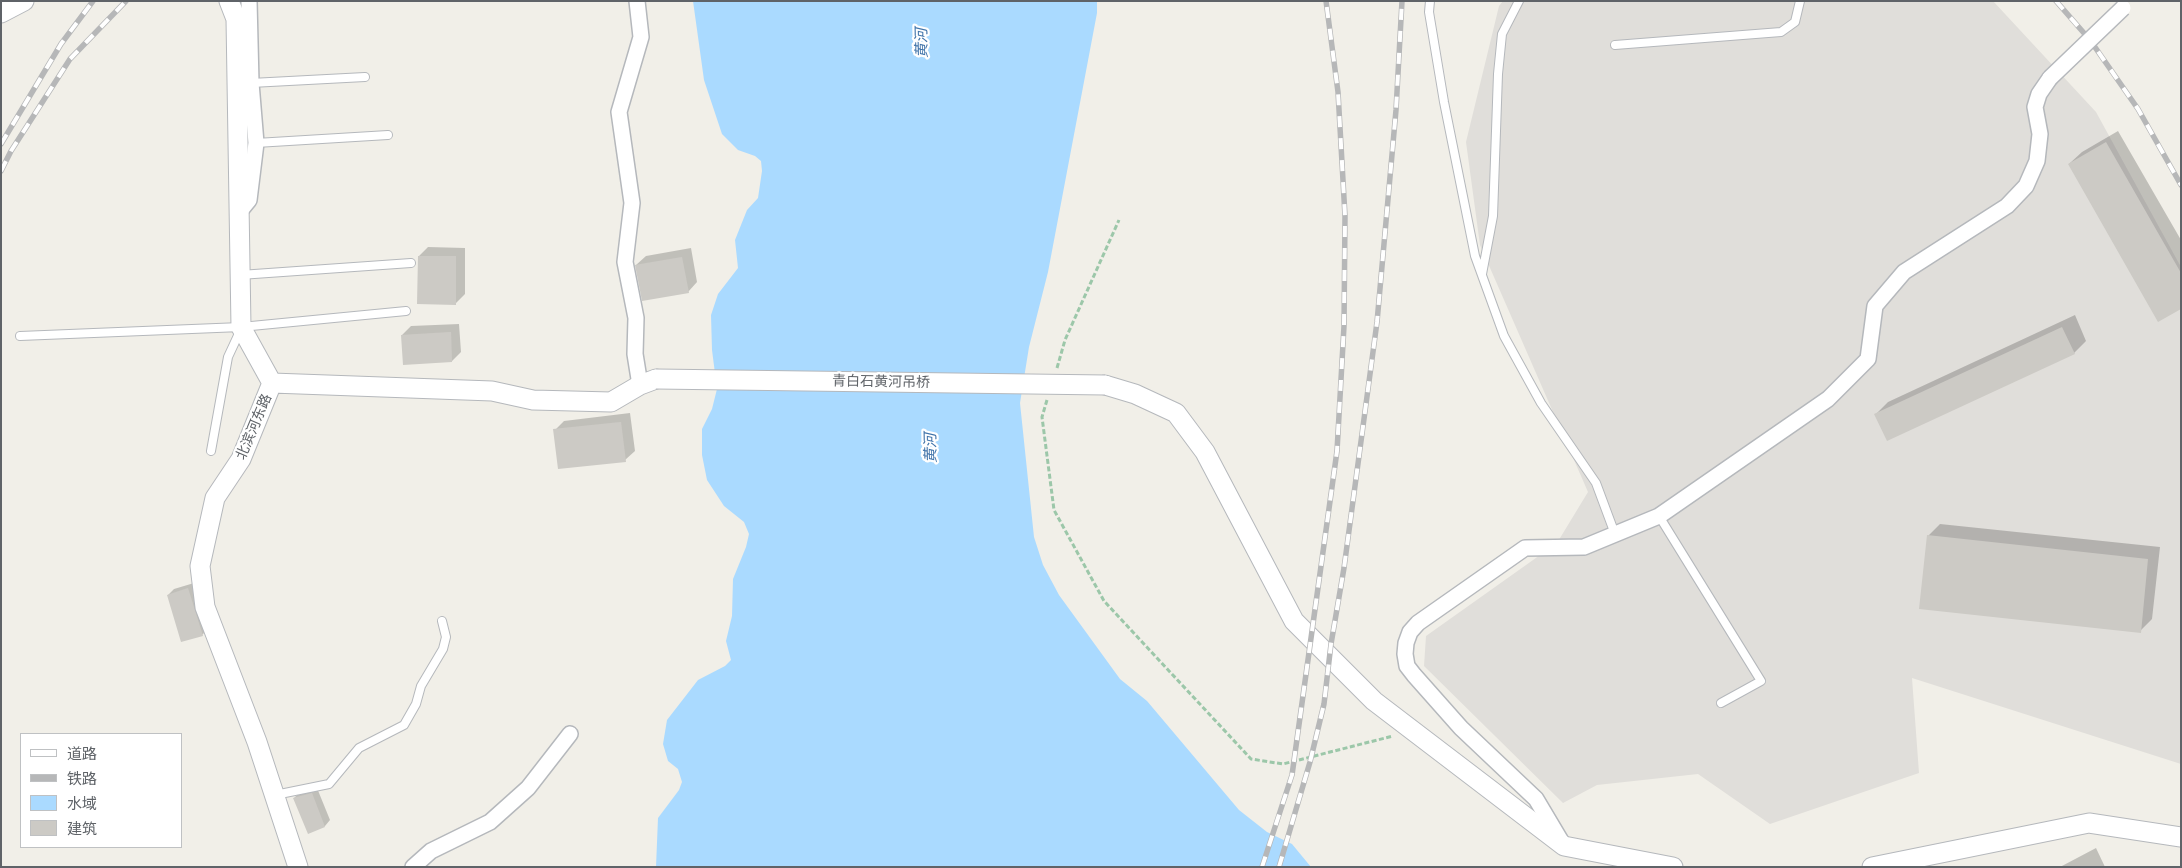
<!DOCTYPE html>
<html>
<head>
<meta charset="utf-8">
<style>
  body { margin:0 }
  #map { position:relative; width:2182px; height:868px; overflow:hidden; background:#f1efe8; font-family:Quicksand,"Noto Sans SC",sans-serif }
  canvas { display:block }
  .frame { position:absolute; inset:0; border:2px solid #5f6368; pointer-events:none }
  .legend { position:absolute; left:20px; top:733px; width:162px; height:115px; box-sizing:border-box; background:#fff; border:1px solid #bfc1c3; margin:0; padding:6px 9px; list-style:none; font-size:15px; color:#5f6368 }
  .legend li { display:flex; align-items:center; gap:10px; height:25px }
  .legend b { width:25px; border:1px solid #bfc1c3 }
</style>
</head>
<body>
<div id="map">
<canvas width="2182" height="868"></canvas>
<div class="frame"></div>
<ul class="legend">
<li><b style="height:6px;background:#fff"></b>道路</li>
<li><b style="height:6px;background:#b6b7b8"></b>铁路</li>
<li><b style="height:14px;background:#aadaff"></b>水域</li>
<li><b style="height:14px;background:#cccac5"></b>建筑</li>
</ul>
</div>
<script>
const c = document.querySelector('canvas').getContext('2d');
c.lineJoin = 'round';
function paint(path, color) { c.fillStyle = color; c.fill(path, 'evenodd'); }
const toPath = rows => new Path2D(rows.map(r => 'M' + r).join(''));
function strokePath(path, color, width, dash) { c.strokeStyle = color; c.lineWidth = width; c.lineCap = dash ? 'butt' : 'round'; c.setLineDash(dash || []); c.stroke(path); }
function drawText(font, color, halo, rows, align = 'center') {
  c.font = font + ' Quicksand,"Noto Sans SC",sans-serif'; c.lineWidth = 4.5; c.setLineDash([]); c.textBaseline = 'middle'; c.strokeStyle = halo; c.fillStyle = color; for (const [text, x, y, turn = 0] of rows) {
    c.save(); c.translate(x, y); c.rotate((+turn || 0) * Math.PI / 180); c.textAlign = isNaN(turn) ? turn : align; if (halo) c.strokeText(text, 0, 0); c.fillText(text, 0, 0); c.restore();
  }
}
paint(toPath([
  [1503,1,1993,1,2096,112,2181,267,2181,764,1912,678,1919,773,1770,824,1698,774,1597,785,1563,803,1424,666,1426,636,1557,543,1588,492,1480,245,1466,142,1499,6]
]), '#e0deda');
paint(toPath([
  [693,1,1097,1,1097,13,1048,272,1029,347,1020,403,1034,537,1043,565,1059,595,1120,679,1147,701,1239,810,1267,832,1292,844,1311,867,656,867,658,818,679,790,682,782,678,769,668,761,663,744,667,720,698,680,725,666,731,660,726,641,732,616,733,579,746,547,749,534,744,522,724,506,707,480,702,455,702,429,712,409,717,389,712,350,711,315,718,294,738,268,735,240,747,210,758,198,762,171,761,161,755,156,738,150,722,134,704,80]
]), '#aadaff');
paint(toPath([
  [2118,131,2181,240,2181,307,2069,164,2082,152],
  [428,247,465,248,465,294,456,303,419,256],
  [691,248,697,282,688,292,636,265,646,256],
  [2075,315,2086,341,2074,353,1876,414,1888,402],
  [459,324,461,352,452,361,402,335,411,326],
  [630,413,635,451,625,460,555,430,564,421],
  [1940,524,2160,547,2152,619,2140,631,1928,536],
  [194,583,208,629,202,635,168,595,174,589],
  [317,788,330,820,325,826,309,832,294,798,300,792],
  [2096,848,2105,867,2060,867]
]), '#0003');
paint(toPath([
  [2106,142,2181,273,2181,309,2158,322,2068,164],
  [418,256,456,256,456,305,417,304],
  [682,257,689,293,642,301,635,265],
  [2062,327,2075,354,1887,441,1874,414],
  [451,332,452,362,403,365,401,335],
  [621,422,626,462,558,469,553,429],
  [1927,535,2148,559,2141,633,1919,609],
  [188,588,203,636,181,642,167,595],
  [312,793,325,827,308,834,293,798]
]), '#cccac5');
const service = toPath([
  [1430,1,1429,12,1444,102,1475,256,1504,336,1541,403,1596,483,1615,534],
  [1615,45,1781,32,1795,22,1800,1],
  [251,83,365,77],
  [256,143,388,135],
  [1482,274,1493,216,1498,74,1502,34,1519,1],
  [240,275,411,263],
  [20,336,241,327,406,311],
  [211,451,228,357,241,329],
  [1659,516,1761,681,1721,703],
  [275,795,329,784,359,748,404,725,416,704,421,686,443,649,446,637,442,621]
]);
const minor = toPath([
  [637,1,641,37,619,112,632,203,625,262,636,318,635,354,640,385],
  [240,211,249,200,256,143,251,83,249,1],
  [1561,841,1536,799,1461,728,1414,675,1407,666,1405,654,1406,643,1410,632,1418,623,1525,548,1584,547,1659,516,1828,399,1868,359,1875,306,1904,272,2007,206,2026,186,2037,161,2040,134,2035,107,2039,94,2050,78],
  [413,867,431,851,490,822,528,788,570,734]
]);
const tertiary = toPath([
  [229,1,236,19,241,327,272,383,241,459,215,498,200,566,205,607,257,742,298,867],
  [1,13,24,1],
  [272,383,492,391,533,400,611,402,640,385,656,379],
  [1105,385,1135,394,1176,413,1205,452,1294,621,1374,701,1564,846,1673,867],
  [1872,867,2089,823,2181,837]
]);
strokePath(service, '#b5b8bc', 10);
strokePath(minor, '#b5b8bc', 18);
strokePath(tertiary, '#b5b8bc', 21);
strokePath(toPath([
  [1057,368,1065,340,1119,220],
  [1047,400,1042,417,1054,510,1104,601,1251,759,1283,764,1393,736]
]), '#9cc7a9', 3, [5, 2.5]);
strokePath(service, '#fff', 8);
strokePath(minor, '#fff', 15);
strokePath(tertiary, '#fff', 19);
const rail = toPath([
  [2056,1,2090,40,2138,109,2181,185],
  [1,144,61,44,93,1],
  [1,171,11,151,70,59,126,1],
  [1262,867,1292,775,1337,451,1344,326,1345,216,1338,92,1326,1],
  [1279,867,1310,762,1324,704,1331,644,1344,568,1377,322,1396,110,1402,1]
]);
strokePath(rail, '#b6b7b8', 5.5);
strokePath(rail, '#fff', 4, [11]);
const minorBridge = toPath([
  [2050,78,2123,8]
]);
const tertiaryBridge = toPath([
  [656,379,1105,385]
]);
strokePath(minorBridge, '#b5b8bc', 18, []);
strokePath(tertiaryBridge, '#b5b8bc', 21, []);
strokePath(minorBridge, '#fff', 15);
strokePath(tertiaryBridge, '#fff', 19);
drawText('14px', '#5f6368', '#fff', [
  ["青白石黄河吊桥",881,382,1],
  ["北滨河东路",254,427,-67]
]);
drawText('italic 15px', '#4174aa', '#fff', [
  ["黄河",922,43,-91],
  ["黄河",931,448,-91]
]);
</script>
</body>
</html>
